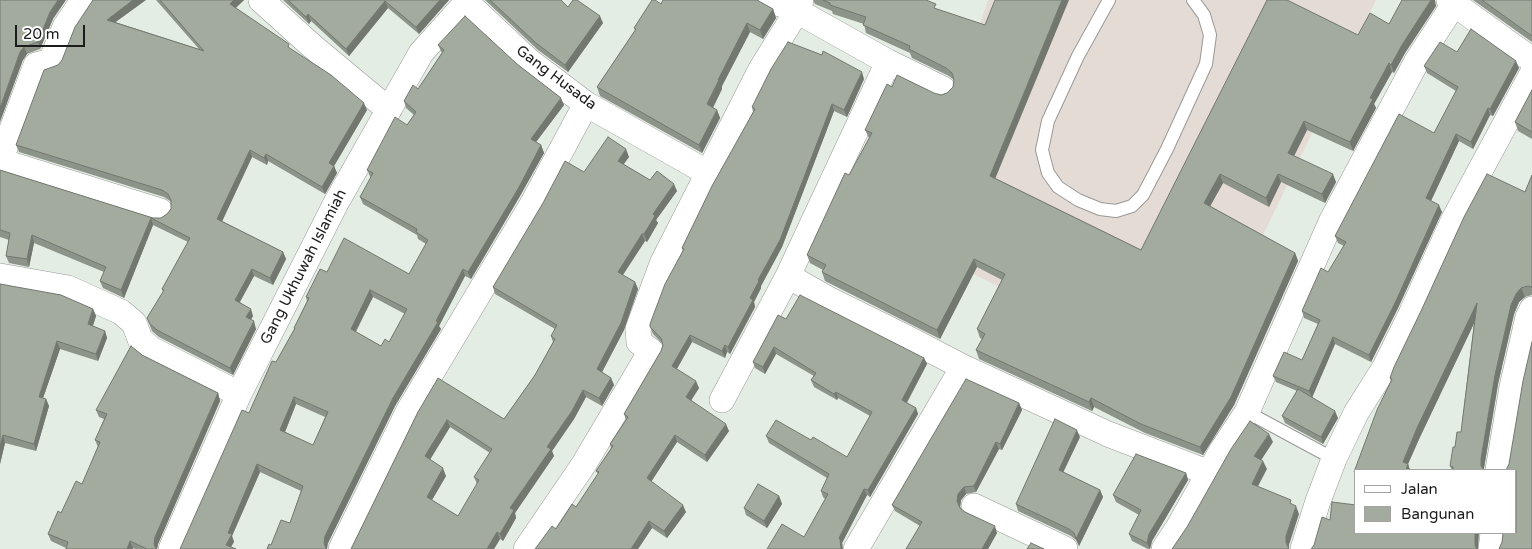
<!DOCTYPE html>
<html>
<head>
<meta charset="utf-8">
<style>
  body { margin:0 }
  #map { position:relative; width:1532px; height:549px; overflow:hidden; background:#e4ede3; font-family:"Varela Round",sans-serif }
  canvas { display:block }
  .legend { position:absolute; left:1354px; top:469px; width:162px; height:65px; box-sizing:border-box; background:#fff; border:1px solid #a4a4a4; margin:0; padding:6px 9px; list-style:none; font-size:15px; color:#1c1c1c }
  .legend li { display:flex; align-items:center; gap:10px; height:25px }
  .legend b { width:25px; border:1px solid #a4a4a4 }
  .scale { position:absolute; left:15px; top:25px; width:70px; height:22px; box-sizing:border-box; border:2px solid #1c1c1c; border-top:0; padding-left:6px; font-size:15px; line-height:18px; white-space:nowrap; color:#1c1c1c; -webkit-text-stroke:4px #fff; paint-order:stroke }
</style>
</head>
<body>
<div id="map">
<canvas width="1532" height="549"></canvas>
<ul class="legend">
<li><b style="height:6px;background:#fff"></b>Jalan</li>
<li><b style="height:14px;background:#a3ab9f"></b>Bangunan</li>
</ul>
<div class="scale">20 m</div>
</div>
<script>
const c = document.querySelector('canvas').getContext('2d');
c.lineJoin = 'round';
function paint(path, color) { c.fillStyle = color; c.fill(path, 'evenodd'); }
const toPath = rows => new Path2D(rows.map(r => 'M' + r).join(''));
function strokePath(path, color, width, dash) { c.strokeStyle = color; c.lineWidth = width; c.lineCap = dash ? 'butt' : 'round'; c.setLineDash(dash || []); c.stroke(path); }
function drawText(font, color, halo, rows, align = 'center') {
  c.font = font + ' "Varela Round",sans-serif'; c.lineWidth = 4.5; c.setLineDash([]); c.textBaseline = 'middle'; c.strokeStyle = halo; c.fillStyle = color; for (const [text, x, y, turn = 0] of rows) {
    c.save(); c.translate(x, y); c.rotate((+turn || 0) * Math.PI / 180); c.textAlign = isNaN(turn) ? turn : align; if (halo) c.strokeText(text, 0, 0); c.fillText(text, 0, 0); c.restore();
  }
}
paint(toPath([
  [988,0,1376,0,1193,381,938,257,928,172]
]), '#e5dbd5');
const lane = toPath([
  [1109,0,1078,56,1048,121,1042,150,1048,173,1058,187,1078,200,1100,209,1116,211,1132,206,1143,195,1167,149,1206,64,1210,35,1204,15,1193,0],
  [1247,412,1334,459]
]);
const street = toPath([
  [261,0,312,46,389,110],
  [464,0,529,61,586,104,708,173],
  [771,0,797,11,888,62,943,89],
  [1449,0,1532,60],
  [0,161,36,65,51,61,65,27,83,0],
  [0,161,160,211],
  [0,276,68,288,121,312,134,323,140,339,151,349,239,394],
  [788,276,830,300,905,337,963,367,1108,434,1209,473],
  [722,400,788,276,888,62],
  [1498,470,1512,387,1528,317,1532,309],
  [974,506,1065,549],
  [171,549,239,394,336,203,421,53,466,3],
  [341,549,408,412,533,203,586,104],
  [526,549,584,464,651,351,639,342,638,329,662,264,761,69,797,11,801,0],
  [856,549,963,367],
  [1164,549,1178,528,1222,450,1247,412,1331,222,1417,61,1454,4],
  [1303,549,1318,501,1334,459,1356,413,1385,367,1411,314,1454,219,1532,74],
  [1491,549,1493,533]
]);
strokePath(lane, '#999', 14);
strokePath(street, '#999', 26);
strokePath(lane, '#fff', 12);
strokePath(street, '#fff', 25);
paint(toPath([
  [0,0,53,19,40,49,27,54,23,60],
  [156,0,244,0,236,8,291,50,367,110,334,166,337,173,325,194,268,161,267,165,252,157,222,221,283,252,286,259,273,285,254,276,240,302,253,316,251,320,256,329,233,375,159,337,152,331,147,318,163,292,162,289,188,242,153,225,124,298,103,288,100,281,104,272,34,243,29,267,9,263,6,256,9,240,0,237,0,170,153,218,161,218,167,214,171,209,171,203,170,201,164,197,19,152,16,145,58,65,115,22,199,49],
  [283,0,449,0,419,34,388,8,349,56,311,21,309,24],
  [485,0,561,0,568,7,603,23,568,72,538,50],
  [813,0,926,0,995,178,1141,250,1358,35,1436,6,1405,53,1394,73,1392,72,1374,104,1376,108,1353,151,1307,130,1294,156,1336,182,1325,203,1281,182,1269,207,1223,183,1210,206,1295,253,1298,261,1234,405,1203,455,1145,433,1094,407,1092,411,979,359,976,350,982,339,980,338,977,329,1002,280,977,267,940,339,825,281,822,272,823,270,810,263,807,255,869,138,865,130,892,87,941,95,947,93,953,87,954,80,949,76,912,58,910,53,866,33,864,24,833,14,832,11,815,4],
  [1473,0,1532,0,1532,42],
  [757,1,773,9,776,18,763,39,750,32,722,86,722,89,713,108,717,110,720,118,702,153,600,96,597,87,635,30,634,28,661,4],
  [438,45,517,64,564,105,536,142,541,145,544,153,520,196,471,279,465,276,439,326,441,329,395,406,328,543,271,545,290,523,301,491,260,472,232,536,234,542,182,548,249,413,276,362,294,330,294,328,307,301,306,297,327,272,409,274,426,244,418,239,417,235,363,204,360,197,371,178,367,170,407,125,414,115,406,108,404,101,418,89,442,53],
  [373,297,405,314,389,342,381,346,356,332],
  [296,404,325,417,313,445,285,432],
  [1457,52,1519,68,1493,116,1490,115,1473,149,1459,141,1431,201,1442,212,1398,308,1371,362,1335,344,1312,397,1338,418,1323,444,1285,423,1282,416,1297,391,1276,382,1273,376,1302,360,1318,324,1304,318,1302,311,1328,272,1344,246,1338,243,1335,236,1434,133,1456,91,1427,73,1424,66],
  [864,79,847,117,834,111,782,247,761,286,761,288,754,302,755,307,730,354,727,352,725,358,692,342,677,369,699,388,691,400,729,431,707,462,677,442,651,482,686,512,667,538,652,528,638,549,535,549,556,529,576,507,598,474,596,471,611,448,610,444,626,420,624,414,661,351,663,345,662,343,653,334,650,327,683,252,682,248,753,112,752,107],
  [1532,90,1532,139,1518,131,1515,122],
  [629,157,623,164,650,180,677,191,656,220,658,223,647,242,645,241,623,275,635,282,638,289,624,330,602,372,611,378,614,385,602,406,586,397,574,419,552,451,554,456,515,513,516,518,503,541,500,539,494,549,351,549,418,412,504,419,535,375,553,342,551,336,555,329,495,294,493,287,584,172],
  [450,427,490,453,474,477,477,484,458,516,432,500,446,476,430,460],
  [1532,175,1532,295,1525,297,1519,302,1514,314,1498,384,1484,468,1484,470,1452,470,1450,466,1455,447,1461,432,1474,323,1420,437,1408,464,1410,470,1356,470,1356,476,1354,472,1391,381,1390,378,1525,192],
  [0,284,93,309,96,316,93,326,105,331,107,338,98,361,60,349,43,398,46,399,49,406,36,451,5,443,0,464],
  [786,319,924,358,927,364,907,403,916,408,918,414,870,497,867,495,842,543,843,545,804,537,825,499,823,497,821,491,827,478,769,443,766,436,811,440,847,457,870,416,838,398,837,400,814,387,811,380,814,376,776,354,765,374,755,368,753,362],
  [142,355,218,393,220,401,158,544,157,549,135,549,133,548,66,548,51,541,48,534,61,513,82,484,98,447,95,440,104,419,99,417,96,410],
  [1019,403,1022,410,1002,450,999,449,976,492,966,494,961,500,960,507,965,512,997,533,988,549,906,549,920,526,895,511,892,505],
  [1080,437,1063,472,1100,490,1103,497,1079,546,1076,540,1071,536,1018,511,1016,504],
  [1186,473,1188,480,1152,541,1150,549,1148,549,1132,541,1129,534,1139,515,1116,502,1113,495],
  [779,496,782,504,767,528,746,515,744,508]
]), '#8c9389');
paint(toPath([
  [58,0,66,0,53,19,40,49,38,42,50,12],
  [133,0,146,0,109,27,107,20],
  [234,0,244,0,232,11,230,4],
  [440,0,449,0,419,34,416,27],
  [1062,0,1069,0,993,184,990,176],
  [1431,0,1435,0,1436,6,1405,53,1394,73,1391,65,1402,45],
  [385,1,388,8,349,56,346,49],
  [773,9,776,18,763,39,760,30],
  [308,14,311,21,309,24,306,17],
  [600,16,603,23,568,72,565,65],
  [747,23,750,32,722,86,722,89,710,113,707,104,718,80],
  [24,47,27,54,23,60,0,122,0,108,20,52],
  [1516,61,1519,68,1493,116,1490,109],
  [1389,63,1392,72,1374,104,1376,108,1353,151,1350,142,1370,98],
  [862,72,864,79,847,117,844,110],
  [561,98,564,105,533,146,531,139],
  [364,103,367,110,334,166,337,173,325,194,322,187,329,163],
  [832,104,834,111,782,247,761,286,761,288,754,302,755,307,730,354,728,347,758,280],
  [1488,108,1490,115,1473,149,1471,142],
  [717,110,720,118,702,153,699,145],
  [1304,121,1307,130,1291,162,1288,153],
  [1456,134,1459,141,1429,205,1426,198],
  [541,145,544,153,520,196,471,279,468,272],
  [626,149,629,157,621,168,618,161],
  [250,150,252,157,220,226,217,219],
  [266,154,268,161,267,165,264,158],
  [1220,174,1223,183,1207,212,1204,203],
  [1278,174,1281,182,1269,207,1266,198],
  [1333,174,1336,182,1325,203,1322,194],
  [674,184,677,191,656,220,658,223,647,242,644,234,653,214],
  [1439,205,1442,212,1398,308,1371,362,1369,355],
  [151,218,153,225,124,298,121,290],
  [642,234,645,241,620,279,618,272],
  [32,235,34,243,29,267,27,259],
  [283,252,286,259,273,285,270,278],
  [1295,253,1298,261,1234,405,1203,455,1200,447],
  [974,259,977,267,940,339,937,330],
  [252,269,254,276,237,307,235,300],
  [463,269,465,276,439,326,441,329,395,406,328,543,327,549,326,549,324,543,325,536,393,398,436,321],
  [635,282,638,289,624,330,600,376,597,369],
  [1521,288,1525,297,1519,302,1514,314,1498,384,1484,468,1484,470,1481,466,1481,459,1495,375,1511,305,1516,294],
  [370,290,373,297,353,336,351,329],
  [1477,303,1480,311,1420,437,1408,464,1410,470,1406,470,1403,462,1417,428],
  [93,309,96,316,91,331,88,324],
  [251,309,253,316,248,324,246,317],
  [254,321,256,329,233,375,230,368],
  [105,331,107,338,98,361,96,354],
  [690,335,692,342,675,372,672,366],
  [1333,337,1335,344,1312,398,1309,391],
  [57,341,60,349,41,404,39,397],
  [725,345,727,352,725,358,722,351],
  [774,347,776,354,765,374,763,367],
  [924,358,927,364,904,407,902,400],
  [611,378,614,385,602,406,599,398],
  [696,381,699,388,689,404,686,397],
  [583,390,586,397,574,419,552,451,554,456,515,513,516,518,503,541,500,534,510,508,547,447],
  [836,392,838,398,837,400,834,394],
  [218,393,220,401,158,544,157,549,156,549,154,544,155,537],
  [294,397,296,404,283,437,280,430],
  [1091,398,1094,407,1092,411,1089,402],
  [46,399,49,406,36,451,34,444],
  [1019,403,1022,410,1002,450,1000,444],
  [916,408,918,414,870,497,868,490],
  [1335,411,1338,418,1323,444,1321,437],
  [447,420,450,427,427,464,425,456],
  [726,424,729,431,707,462,705,455],
  [1077,430,1080,437,1061,477,1059,470],
  [1269,434,1273,442,1258,465,1254,456],
  [3,435,5,443,0,464,0,447],
  [675,435,677,442,649,485,647,478],
  [996,442,999,449,976,492,974,486],
  [1263,461,1267,469,1255,492,1252,484],
  [257,464,260,472,232,536,234,542,230,549,226,545,228,533],
  [443,468,446,476,429,505,427,497],
  [1186,473,1188,480,1152,541,1150,549,1147,543,1149,534],
  [964,487,966,494,961,500,960,508,957,501,958,494],
  [864,489,867,495,842,543,843,549,841,549,839,538],
  [1100,490,1103,497,1079,546,1076,539],
  [779,496,782,504,767,528,764,521],
  [683,505,686,512,667,538,664,531],
  [1296,506,1299,514,1289,545,1289,549,1286,543,1286,536],
  [649,521,652,528,638,549,631,549],
  [995,526,997,533,988,549,982,549],
  [497,532,500,539,494,549,487,549],
  [1475,533,1479,533,1478,549,1476,549,1475,546],
  [130,541,133,548,133,549,127,549]
]), '#72786f');
const building = toPath([
  [0,0,58,0,50,12,38,42,24,47,20,52,0,108,0,0],
  [93,0,133,0,107,20,204,51,160,0,234,0,230,4,289,44,288,47,331,75,364,103,329,163,334,166,322,187,266,154,264,158,250,150,217,219,283,252,270,278,252,269,235,300,251,309,246,317,254,321,230,368,157,330,150,324,147,318,164,290,162,289,190,238,151,218,121,290,100,281,106,267,32,235,27,259,6,256,10,233,0,230,0,170,153,218,161,218,167,214,171,209,171,200,168,194,162,190,16,145,44,70,58,65,62,60,75,27,93,0],
  [288,0,440,0,416,27,385,1,346,49,308,14,306,17,288,0],
  [490,0,561,0,568,7,573,0,577,0,600,16,565,65,536,43,490,0],
  [652,0,655,0,661,4,663,0,757,0,773,9,760,30,747,23,718,80,719,80,707,104,717,110,699,145,597,87,636,29,634,28,652,0],
  [823,0,926,0,936,4,934,8,985,25,995,0,1062,0,990,176,1141,250,1267,0,1287,0,1358,35,1370,13,1389,24,1402,0,1431,0,1402,45,1391,65,1389,63,1370,98,1373,99,1350,142,1304,121,1288,153,1333,174,1322,194,1278,174,1266,198,1220,174,1204,203,1295,253,1231,397,1200,447,1141,424,1091,398,1089,402,976,350,985,334,977,329,1005,274,974,259,937,330,822,272,826,265,807,255,845,173,849,175,872,133,865,130,887,84,892,87,897,75,934,93,941,95,947,93,953,87,954,80,952,73,946,68,909,49,910,46,863,25,866,17,830,5,830,3,823,0],
  [1482,0,1532,0,1532,36,1482,0],
  [465,16,517,64,561,98,531,139,541,145,518,189,468,272,463,269,436,321,438,322,393,398,325,536,324,543,326,549,267,549,269,544,271,545,281,520,290,523,303,486,257,464,228,533,232,534,226,545,236,549,180,549,242,410,249,413,272,361,276,362,295,328,294,328,309,298,306,297,320,269,327,272,344,238,409,274,428,240,416,232,417,229,360,197,373,173,367,170,395,117,407,125,416,112,404,101,413,85,418,89,444,50,438,45,465,16],
  [370,290,407,309,389,342,385,339,381,346,351,329,370,290],
  [294,397,328,412,313,445,280,430,294,397],
  [1471,29,1516,61,1490,109,1488,108,1471,142,1456,134,1426,198,1439,205,1396,301,1369,355,1333,337,1309,391,1273,376,1284,352,1302,360,1320,320,1302,311,1321,268,1328,272,1346,242,1335,236,1399,114,1434,133,1458,87,1424,66,1440,42,1457,52,1471,29],
  [788,42,822,55,823,51,862,72,844,110,832,104,780,240,758,280,759,281,750,298,753,300,728,347,725,345,722,351,690,335,672,366,696,381,686,397,726,424,705,455,675,435,647,478,683,505,664,531,649,521,631,549,535,549,552,526,556,529,572,504,576,507,599,472,596,471,613,446,610,444,628,417,624,414,661,351,663,345,661,338,650,327,650,324,665,284,684,249,682,248,712,186,755,109,752,107,771,69,788,42],
  [1532,90,1532,132,1515,122,1532,90],
  [608,137,626,149,618,161,650,180,657,171,674,184,653,214,655,216,644,234,642,234,618,272,635,282,621,323,597,369,611,378,599,398,583,390,572,411,547,447,551,449,510,508,514,510,500,534,497,532,487,549,351,549,418,412,438,378,504,419,535,375,555,339,551,336,557,325,493,287,543,203,565,161,584,172,608,137],
  [447,420,492,449,474,477,479,480,458,516,427,497,443,468,425,456,447,420],
  [1487,174,1525,192,1532,175,1532,287,1528,286,1521,288,1516,294,1511,305,1495,375,1481,459,1481,466,1484,470,1453,470,1453,467,1450,466,1453,447,1455,447,1457,432,1461,432,1477,303,1417,428,1403,462,1408,464,1406,470,1356,470,1356,472,1354,472,1377,410,1392,379,1390,378,1394,367,1421,311,1464,217,1487,174],
  [0,284,61,295,93,309,88,324,105,331,96,354,57,341,39,397,46,399,34,444,3,435,0,447,0,284],
  [800,295,924,358,902,400,916,408,868,490,864,489,839,538,840,539,841,549,767,549,782,524,804,537,828,494,821,491,829,474,766,436,776,420,811,440,813,437,847,457,872,412,836,392,834,394,811,380,816,373,774,347,763,367,753,362,778,315,786,319,800,295],
  [1532,342,1532,549,1499,549,1502,542,1503,533,1516,533,1516,470,1506,470,1509,464,1523,381,1532,342],
  [131,346,142,355,218,393,155,537,154,544,156,549,147,549,130,541,127,549,66,549,68,542,48,534,58,511,61,513,76,481,82,484,100,442,95,440,107,414,96,410,131,346],
  [966,379,1019,403,1000,444,996,442,974,486,964,487,958,494,957,501,960,508,965,512,995,526,982,549,906,549,922,522,892,505,966,379],
  [1298,389,1335,411,1321,437,1282,416,1298,389],
  [1055,419,1077,430,1059,470,1100,490,1076,539,1074,533,1069,529,1016,504,1055,419],
  [1250,421,1269,434,1254,456,1263,461,1252,484,1291,500,1290,503,1296,506,1286,536,1286,543,1289,549,1172,549,1187,527,1231,449,1250,421],
  [1136,454,1186,473,1149,534,1147,543,1129,534,1141,510,1113,495,1136,454],
  [758,484,779,496,764,521,744,508,758,484],
  [1332,502,1356,505,1356,533,1475,533,1475,546,1477,549,1311,549,1314,545,1322,517,1330,520,1332,502],
  [1031,543,1044,549,1027,549,1031,543]
]);
paint(building, '#a3ab9f');
strokePath(building, '#72786f', 1);
drawText('15px', '#1c1c1c', '#fff', [
  ["Gang Husada",556,78,37],
  ["Gang Ukhuwah Islamiah",304,267,-63]
]);
</script>
</body>
</html>
